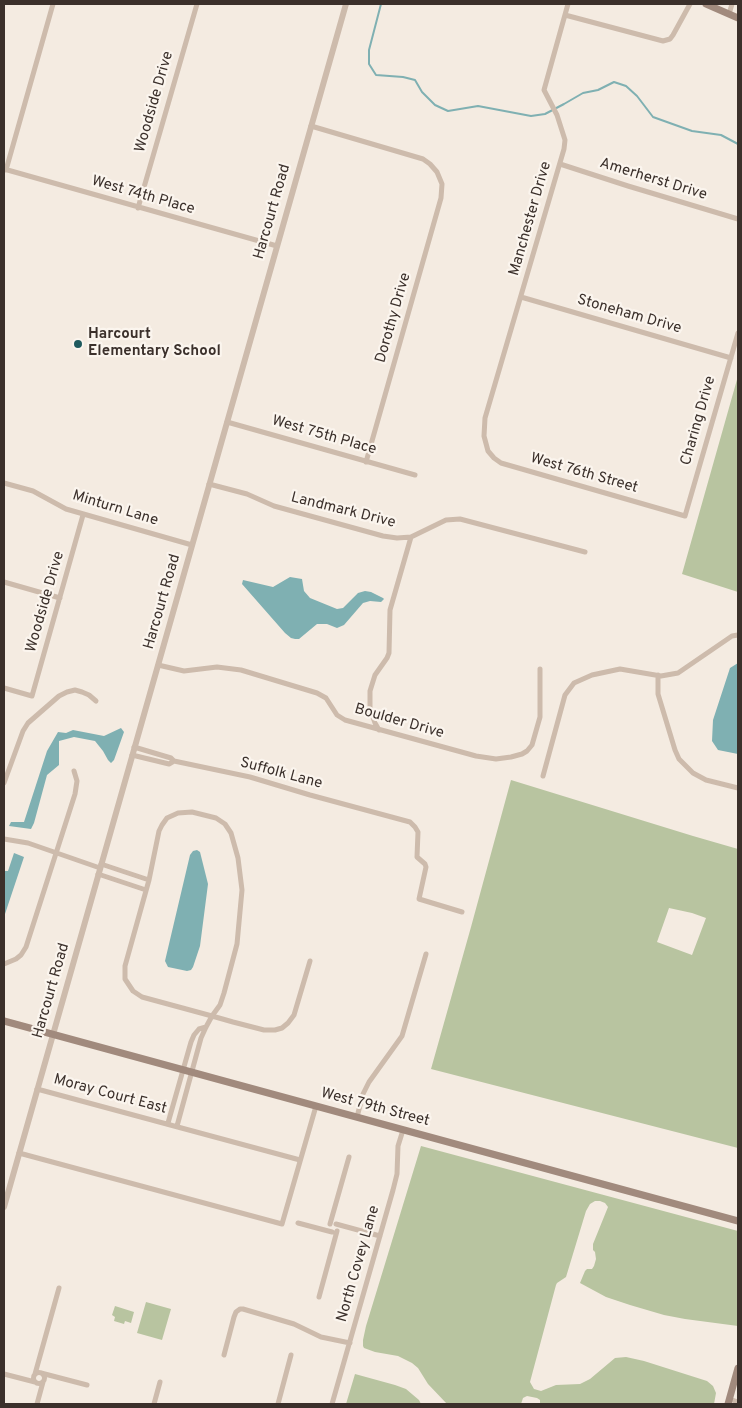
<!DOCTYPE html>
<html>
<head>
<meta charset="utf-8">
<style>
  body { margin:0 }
  #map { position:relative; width:742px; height:1408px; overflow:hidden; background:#f4ebe1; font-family:Overpass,sans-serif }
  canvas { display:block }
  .frame { position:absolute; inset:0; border:5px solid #3b302b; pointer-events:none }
</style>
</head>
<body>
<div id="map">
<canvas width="742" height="1408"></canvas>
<div class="frame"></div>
</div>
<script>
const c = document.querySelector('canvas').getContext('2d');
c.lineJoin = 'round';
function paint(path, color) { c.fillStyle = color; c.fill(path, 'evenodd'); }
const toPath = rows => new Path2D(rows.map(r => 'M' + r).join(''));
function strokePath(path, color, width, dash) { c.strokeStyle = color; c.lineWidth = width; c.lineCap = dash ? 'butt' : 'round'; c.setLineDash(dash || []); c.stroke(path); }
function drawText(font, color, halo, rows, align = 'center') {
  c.font = font + ' Overpass,sans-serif'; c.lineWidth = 4.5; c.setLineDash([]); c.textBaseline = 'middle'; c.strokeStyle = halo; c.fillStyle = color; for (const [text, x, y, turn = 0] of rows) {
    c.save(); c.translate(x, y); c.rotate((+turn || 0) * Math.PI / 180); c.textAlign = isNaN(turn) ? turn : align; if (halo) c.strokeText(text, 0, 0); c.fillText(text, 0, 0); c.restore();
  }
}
paint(toPath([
  [738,376,738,592,682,574],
  [511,780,693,836,738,849,738,1148,431,1069,471,927],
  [669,908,692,913,706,918,692,955,657,942],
  [421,1146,738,1231,738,1326,685,1319,664,1315,630,1305,606,1297,580,1283,585,1271,587,1269,592,1269,594,1266,596,1259,595,1252,593,1250,593,1244,608,1207,605,1203,600,1201,595,1201,590,1204,586,1211,566,1277,557,1283,556,1285,530,1382,534,1389,541,1391,556,1385,580,1384,590,1379,615,1358,626,1357,644,1361,707,1381,713,1386,716,1393,714,1404,540,1404,540,1400,537,1398,527,1396,523,1398,521,1404,447,1404,428,1384,418,1368,412,1363,398,1356,375,1352,364,1348,363,1346,363,1340,366,1326],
  [146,1302,171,1309,162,1340,137,1333],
  [115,1306,134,1312,131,1323,125,1321,124,1324,114,1321,115,1317,112,1315],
  [355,1374,395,1385,406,1389,419,1400,421,1404,346,1404]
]), '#b8c4a0');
paint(toPath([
  [290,577,302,579,304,591,310,598,337,609,343,608,358,593,365,591,371,592,383,598,384,599,381,602,370,601,363,603,344,625,337,628,327,624,317,624,299,639,295,639,291,638,285,633,242,584,243,580,273,587],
  [738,663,738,754,718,750,712,741,713,720,730,668],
  [121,728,124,732,114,760,111,763,108,760,103,751,95,741,74,737,59,741,59,765,47,775,34,823,31,829,9,826,11,822,24,822,47,751,58,732,66,733,73,730,104,736],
  [197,850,200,852,208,884,200,946,193,967,191,970,187,971,168,967,165,961,190,855,193,851],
  [14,853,24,857,4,917,4,871,8,871]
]), '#7fb0b2');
strokePath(toPath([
  [381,4,369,50,369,64,376,75,403,77,415,80,422,92,435,105,448,111,478,106,531,116,545,114,564,104,583,93,598,90,614,82,626,86,637,96,653,117,692,131,721,135,738,144]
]), '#7fb0b2', 2);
strokePath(toPath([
  [568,4,544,90,557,115,565,140,564,149,485,418,484,436,488,451,494,458,501,463,685,516,738,333],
  [729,14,732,4],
  [565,15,663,41,670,39,673,35,690,4],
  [311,126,423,159,430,164,437,172,442,184,441,198,366,462],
  [560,164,628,186,738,219],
  [4,169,277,246],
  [6,170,53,4],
  [138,208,197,4],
  [521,297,731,358],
  [227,422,415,475],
  [4,483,33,491,66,509,192,545],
  [209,484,247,494,274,506,383,536,397,538,411,537,446,520,460,519,585,552],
  [4,582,60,598],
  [158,665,184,671,217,667,241,670,317,693,326,698,337,715,345,720,476,756,496,759,511,757,522,754,527,751,532,745,540,717,540,669],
  [658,675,658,694,675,750,679,759,693,773,706,780,738,788],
  [4,688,32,696,83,515],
  [379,730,375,723,370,709,370,691,375,675,387,658,389,653,390,610,411,537],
  [134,747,171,758,174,761],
  [132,755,169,764,174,761,250,777,310,795,410,822,415,827,418,832,417,857,425,864,426,867,419,899,462,912],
  [543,776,565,695,574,683,592,675,620,669,661,676,678,673,732,636,738,635],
  [4,783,23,731,28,723,59,696,67,692,75,690,82,692,89,695,96,701],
  [4,839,28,843,100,868],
  [101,864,149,880],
  [98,874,146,890],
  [4,964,16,959,21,955,26,947,75,794,77,781,74,771],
  [37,1089,300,1160],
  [357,1117,363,1094,369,1082,402,1036,426,954],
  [168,1123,191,1042,194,1035,199,1029,206,1027],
  [177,1126,201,1038,206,1027,212,1016,220,1005,224,993,237,944,242,890,238,858,231,833,225,824,216,818,192,812,178,813,167,818,162,825,159,831,149,880,125,966,125,979,133,991,142,997,212,1016,233,1022,264,1030,275,1030,282,1028,288,1023,294,1015,310,961],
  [19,1153,282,1224,316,1106],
  [298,1223,332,1232],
  [330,1224,349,1157],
  [336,1224,380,1236],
  [319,1297,337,1231],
  [224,1355,234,1317,236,1312,240,1309,243,1309,294,1324,321,1337,350,1343],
  '33.5 1378a5.5 5.5 0 1 1 11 0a5.5 5.5 0 1 1-11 0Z',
  [41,1373,87,1385],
  [4,1374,35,1382],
  [35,1374,59,1288],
  [729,1399,738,1402],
  [37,1404,43,1382],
  [154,1404,160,1382],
  [278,1404,291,1355],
  [332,1404,393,1190,397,1174,398,1146,403,1130]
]), '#cdbbac', 5);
strokePath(toPath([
  [4,1207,346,4]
]), '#cdbbac', 6);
strokePath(toPath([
  [706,4,738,18],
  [4,1021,738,1221],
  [728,1404,738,1368]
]), '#a18a7d', 7);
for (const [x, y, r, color] of [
  [78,344,5,"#1f5a5e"]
]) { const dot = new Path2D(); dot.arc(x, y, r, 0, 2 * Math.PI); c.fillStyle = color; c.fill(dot); strokePath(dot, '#fbf5ee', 2); }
drawText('15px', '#3b302b', '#fbf5ee', [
  ["Woodside Drive",155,102,-74],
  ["Amerherst Drive",653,180,17],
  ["West 74th Place",143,196,16],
  ["Harcourt Road",273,212,-74],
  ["Manchester Drive",531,219,-74],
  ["Stoneham Drive",629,315,16],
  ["Dorothy Drive",394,318,-74],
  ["Charing Drive",699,421,-74],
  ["West 75th Place",324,436,16],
  ["West 76th Street",584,474,16],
  ["Minturn Lane",115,509,17],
  ["Landmark Drive",343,511,14],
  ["Woodside Drive",46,602,-74],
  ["Harcourt Road",163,602,-74],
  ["Boulder Drive",399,722,16],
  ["Suffolk Lane",281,774,15],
  ["Harcourt Road",52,991,-74],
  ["Moray Court East",110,1095,15],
  ["West 79th Street",375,1108,15],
  ["North Covey Lane",359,1264,-74]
]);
drawText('bold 15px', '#3b302b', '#fbf5ee', [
  ["Harcourt",88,335],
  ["Elementary School",88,352]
], 'left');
</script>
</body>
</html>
